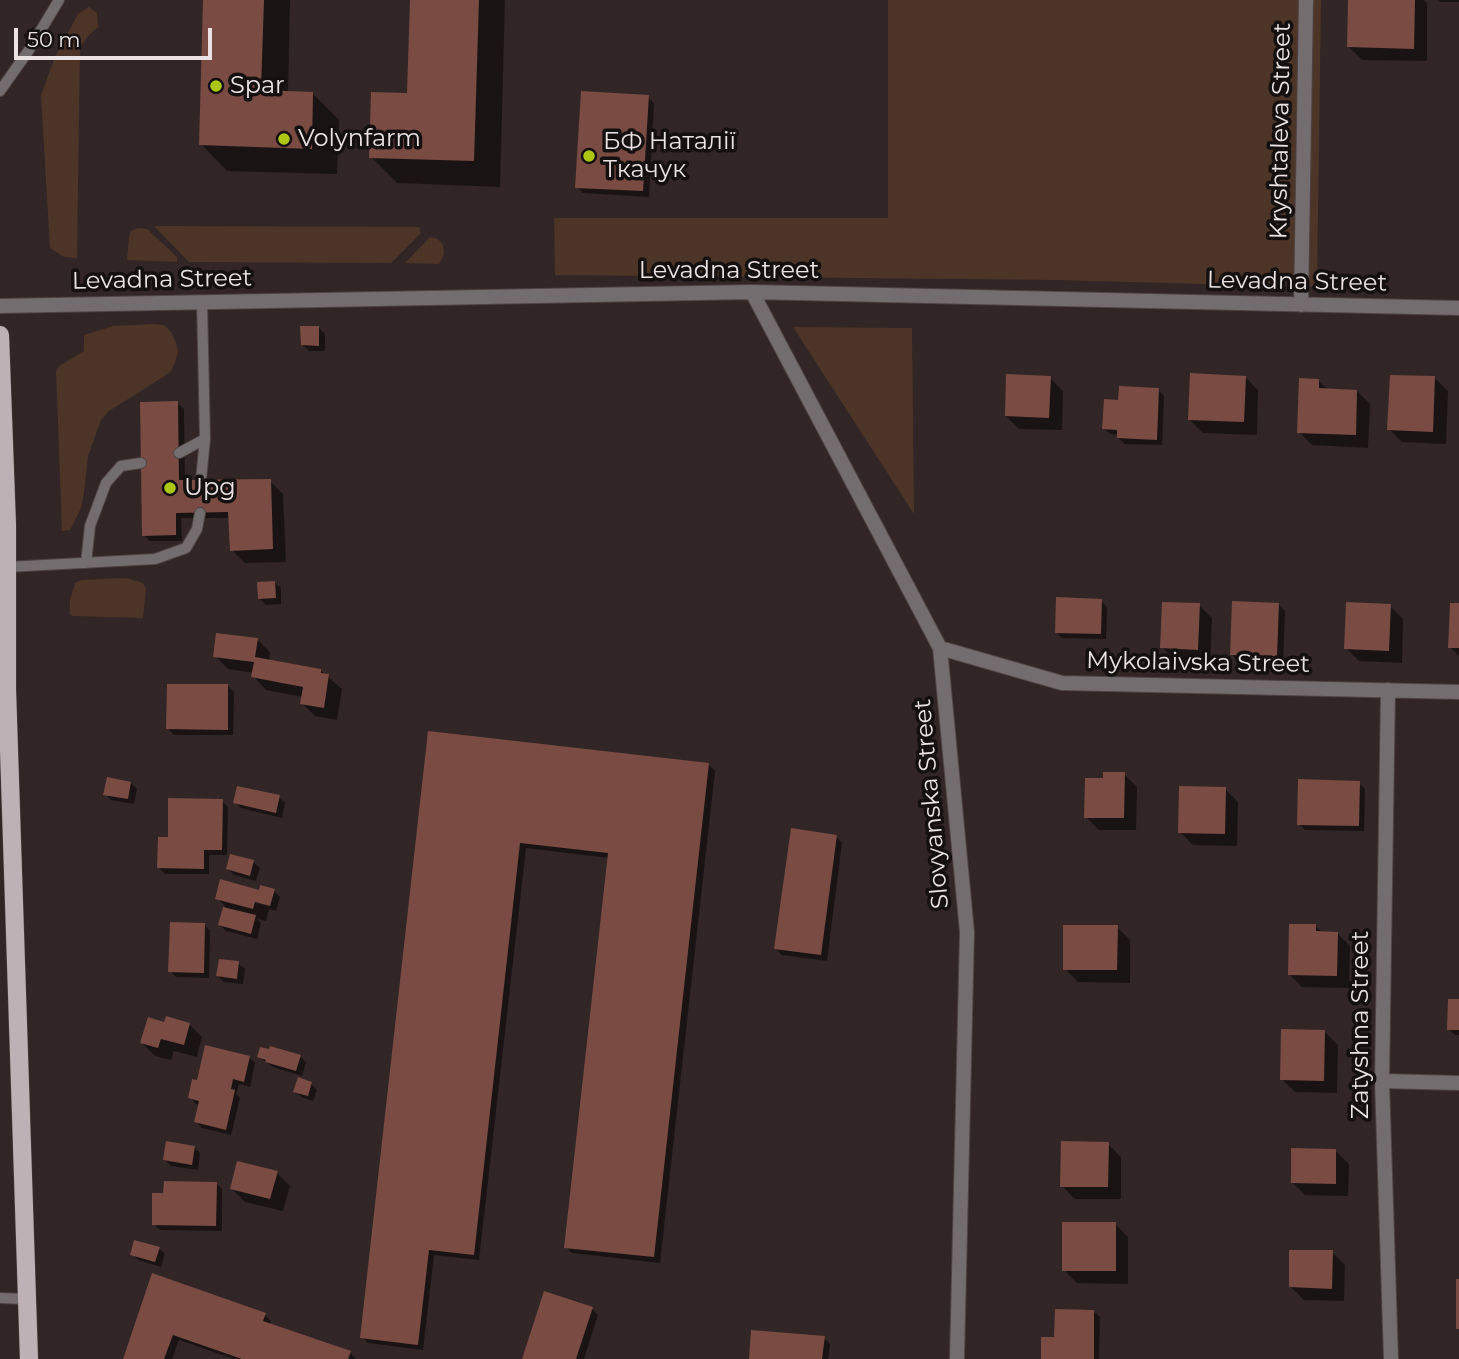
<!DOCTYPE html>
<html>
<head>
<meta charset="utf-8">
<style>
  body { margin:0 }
  #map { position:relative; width:1459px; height:1359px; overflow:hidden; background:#312526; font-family:Montserrat,sans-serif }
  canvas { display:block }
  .scale { position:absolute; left:14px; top:28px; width:198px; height:32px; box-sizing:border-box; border:4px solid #eae2e3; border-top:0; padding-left:9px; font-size:21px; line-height:24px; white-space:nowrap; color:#eae2e3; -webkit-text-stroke:5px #151010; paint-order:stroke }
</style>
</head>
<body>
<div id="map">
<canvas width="1459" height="1359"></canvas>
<div class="scale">50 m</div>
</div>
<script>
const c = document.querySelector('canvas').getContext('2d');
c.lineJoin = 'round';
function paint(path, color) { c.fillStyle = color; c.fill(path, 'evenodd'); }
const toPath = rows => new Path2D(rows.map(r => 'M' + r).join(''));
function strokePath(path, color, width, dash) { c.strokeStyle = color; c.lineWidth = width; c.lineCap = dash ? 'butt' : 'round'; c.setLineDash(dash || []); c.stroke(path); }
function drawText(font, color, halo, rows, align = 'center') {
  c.font = font + ' Montserrat,sans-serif'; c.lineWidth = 7; c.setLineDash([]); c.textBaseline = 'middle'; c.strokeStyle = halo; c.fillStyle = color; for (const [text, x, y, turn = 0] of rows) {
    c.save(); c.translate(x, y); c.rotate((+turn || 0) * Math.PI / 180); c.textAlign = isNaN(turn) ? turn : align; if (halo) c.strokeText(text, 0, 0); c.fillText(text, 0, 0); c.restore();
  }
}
paint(toPath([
  [888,0,1321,0,1317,287,1054,280,555,275,554,218,888,218],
  [89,7,97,13,98,27,89,35,80,47,77,258,64,257,50,248,41,95,55,57,78,14],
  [154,226,419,227,421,233,391,263,189,262],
  [138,228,147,229,177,257,177,262,127,260,129,237,131,231],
  [430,237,438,239,443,245,444,254,439,264,405,263],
  [152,324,164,325,171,332,176,343,178,352,175,362,171,372,109,411,101,420,88,456,84,492,81,508,70,530,62,531,56,371,59,366,84,351,84,335,113,326],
  [793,327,912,328,914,514],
  [126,578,143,583,146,589,143,618,73,616,70,614,70,600,75,583,81,580]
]), '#4c3527');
paint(toPath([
  [205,0,290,0,288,93,313,94,339,120,337,174,227,171,201,144],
  [412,0,505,0,500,187,397,183,371,157,409,95],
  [1350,0,1424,0,1427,3,1427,61,1362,60,1349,47],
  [1438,0,1459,0,1459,2,1440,2],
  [648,97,654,103,649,197,583,193,577,187],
  [319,328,325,334,325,351,309,351,303,345],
  [1245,377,1258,390,1257,435,1203,433,1190,420],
  [1050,378,1063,391,1062,430,1019,429,1006,416],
  [1435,378,1448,391,1446,444,1402,442,1389,429],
  [1319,381,1328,390,1357,391,1370,404,1368,448,1312,445,1299,432],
  [1158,390,1164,396,1162,445,1125,444,1118,438,1119,435,1110,434,1104,428,1120,402],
  [177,403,184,409,185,482,270,481,283,494,286,562,245,563,232,550,231,518,181,518,182,541,150,541,144,535],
  [274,582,281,588,281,604,266,605,260,599],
  [1101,601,1107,607,1106,639,1062,638,1056,632],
  [1199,605,1212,618,1210,662,1175,660,1162,647],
  [1279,605,1285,611,1283,663,1238,661,1232,655],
  [1459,605,1459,656,1450,647],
  [1390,606,1403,619,1402,663,1359,661,1346,648],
  [257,639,270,652,269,661,320,670,342,689,337,720,315,716,302,703,303,697,266,690,253,676,254,673,228,669,215,656],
  [228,686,234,692,233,735,174,735,168,728],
  [430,733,709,765,715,771,660,1263,572,1253,566,1247,609,858,526,848,479,1260,434,1255,423,1350,368,1343,362,1337],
  [1124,774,1137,787,1136,830,1099,830,1086,817,1105,780],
  [131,783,137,789,134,804,111,800,105,794],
  [1359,783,1365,789,1364,831,1305,830,1299,824],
  [1225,789,1238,802,1237,846,1193,845,1180,832],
  [279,797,285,803,282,818,241,808,235,802],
  [222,801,228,807,227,855,209,855,209,874,165,874,159,868,169,839],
  [836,836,842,843,827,961,782,955,776,949],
  [253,862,260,868,256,881,234,875,228,869],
  [258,891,274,891,280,897,276,911,269,909,266,921,257,919,261,923,257,939,226,931,220,925,225,906,217,898],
  [204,924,210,931,209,978,176,977,170,971],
  [1315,926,1323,933,1337,933,1350,946,1349,988,1302,987,1289,974],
  [1117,927,1130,940,1130,983,1078,982,1065,969],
  [238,963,245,969,243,984,224,982,218,976],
  [1459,1001,1459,1035,1455,1035,1449,1029],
  [165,1024,189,1024,202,1037,197,1057,174,1051,171,1060,155,1056,142,1043],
  [1325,1032,1338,1045,1337,1093,1295,1092,1282,1079],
  [300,1056,306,1062,302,1076,273,1067,259,1057],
  [249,1057,255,1063,250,1087,239,1084,236,1094,240,1098,231,1135,202,1128,196,1122,200,1105,196,1104,190,1097,198,1082],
  [311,1084,317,1090,313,1101,301,1097,295,1091],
  [1108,1144,1121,1157,1121,1199,1075,1199,1062,1186],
  [194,1147,200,1153,198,1170,171,1166,165,1160],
  [1335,1150,1349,1164,1348,1196,1305,1195,1292,1182],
  [277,1173,290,1186,283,1211,245,1202,232,1189],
  [216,1183,222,1189,222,1231,160,1230,154,1224,165,1194],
  [1115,1224,1128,1237,1128,1284,1077,1283,1064,1270],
  [159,1248,165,1254,161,1267,138,1260,132,1254],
  [1332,1252,1345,1265,1344,1301,1304,1300,1291,1287],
  [153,1276,265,1315,271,1321,269,1325,350,1353,356,1359,234,1359,179,1340,172,1359,124,1359],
  [545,1294,592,1309,598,1315,584,1359,523,1359],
  [1093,1311,1100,1317,1099,1359,1043,1359,1056,1339],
  [824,1338,830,1344,828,1359,750,1359]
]), '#0007');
paint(toPath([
  [203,0,264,0,261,90,313,92,312,149,199,145],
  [410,0,479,0,474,161,369,158,371,92,407,93],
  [1348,0,1415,0,1414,49,1347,47],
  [581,91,649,95,643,191,575,188],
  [300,326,319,326,319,346,301,345],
  [1190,373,1246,376,1244,422,1188,420],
  [1006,374,1051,376,1049,418,1005,416],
  [1390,375,1435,376,1433,432,1387,430],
  [1299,378,1319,379,1319,388,1357,390,1356,435,1297,433],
  [1119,386,1159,388,1157,440,1117,438,1117,430,1102,429,1104,399,1118,400],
  [178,401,179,480,271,479,273,549,230,551,228,512,176,513,176,535,142,536,140,402],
  [275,581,276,598,258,599,257,582],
  [1056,597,1102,599,1101,634,1055,633],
  [1232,601,1279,603,1277,657,1230,655],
  [1162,602,1200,603,1198,650,1160,648],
  [1346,602,1391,604,1389,651,1344,649],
  [1450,603,1459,603,1459,648,1448,648],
  [216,633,258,638,255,657,321,669,321,673,329,674,324,708,300,704,303,687,251,677,254,662,213,657],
  [167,684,228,684,228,730,166,729],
  [428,731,709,763,654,1257,564,1248,608,853,520,843,474,1255,429,1250,418,1345,360,1338],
  [1103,772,1125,772,1124,818,1084,818,1085,778,1103,778],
  [107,777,131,782,128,799,103,795],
  [1298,779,1360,781,1359,826,1297,825],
  [237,786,280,795,276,813,233,803],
  [1179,786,1226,787,1225,834,1178,833],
  [168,798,223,799,222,850,204,850,204,869,157,868,158,837,168,837],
  [791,828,837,835,821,955,774,949],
  [230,854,254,860,250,876,226,869],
  [220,879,259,890,260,885,275,889,270,906,255,902,253,909,215,899],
  [223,907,256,915,251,934,218,925],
  [170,922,205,923,204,973,168,972],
  [1289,924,1316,924,1316,931,1338,932,1337,976,1288,975],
  [1063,925,1118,925,1117,970,1063,970],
  [219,959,239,961,237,979,216,976],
  [1448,999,1459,999,1459,1030,1447,1030],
  [166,1016,190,1023,184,1045,161,1039,158,1048,140,1043,148,1017,164,1022],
  [1281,1029,1325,1030,1324,1081,1280,1080],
  [205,1045,250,1056,244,1082,233,1079,231,1089,235,1090,226,1130,194,1122,199,1101,188,1098,192,1079,197,1080],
  [270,1046,301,1055,296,1071,265,1062,266,1060,257,1057,260,1047,269,1049],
  [298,1077,312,1082,308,1096,293,1092],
  [166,1141,195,1146,192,1165,163,1160],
  [1061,1141,1109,1142,1108,1187,1060,1187],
  [1291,1148,1336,1149,1336,1184,1291,1183],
  [237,1161,278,1171,270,1199,230,1189],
  [164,1181,217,1182,216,1226,152,1225,152,1193,163,1193],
  [1062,1222,1116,1222,1116,1271,1062,1271],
  [134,1240,160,1247,155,1262,130,1255],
  [1289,1250,1333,1250,1332,1289,1289,1287],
  [152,1273,266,1313,263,1321,351,1351,348,1359,242,1359,173,1335,164,1359,123,1359],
  [1456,1279,1459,1279,1459,1329,1456,1329],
  [544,1291,593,1307,576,1359,522,1359],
  [1055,1309,1094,1310,1094,1359,1041,1359,1041,1337,1054,1337],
  [751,1330,825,1336,822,1359,749,1359]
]), '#794b42');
const lane = toPath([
  [0,91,29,50,59,0],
  [179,453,205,439],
  [201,480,205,439,202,302],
  [86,563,90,526,106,483,121,466,141,463],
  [7,567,155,559,186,548,197,529,200,513],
  [0,1298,26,1299]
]);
const street = toPath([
  [752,292,940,648,967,932,957,1359],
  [1301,305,1306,0],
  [0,306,752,292,1459,308],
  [940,648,1062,683,1459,692],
  [1388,690,1382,1081,1391,1359],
  [1382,1081,1459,1083]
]);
const primary = toPath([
  [0,335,7,525,7,689,29,1359]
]);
strokePath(lane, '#4f4344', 12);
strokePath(street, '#4f4344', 16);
strokePath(primary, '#4f4344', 19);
strokePath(lane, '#736d6f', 10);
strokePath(street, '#736d6f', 14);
strokePath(primary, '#bdb1b6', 18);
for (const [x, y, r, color] of [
  [216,86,7,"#adc610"],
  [284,139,7,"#adc610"],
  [589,156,7,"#adc610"],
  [170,488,7,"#adc610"]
]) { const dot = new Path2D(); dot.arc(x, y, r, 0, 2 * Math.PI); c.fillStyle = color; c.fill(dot); strokePath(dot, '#151010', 2.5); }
drawText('24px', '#eae2e3', '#151010', [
  ["Spar",230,86],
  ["Volynfarm",298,139],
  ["БФ Наталії",603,142],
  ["Ткачук",603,170],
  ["Upg",184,488]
], 'left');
drawText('24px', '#eae2e3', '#151010', [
  ["Kryshtaleva Street",1281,131,-89],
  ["Levadna Street",729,271],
  ["Levadna Street",162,280,-1],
  ["Levadna Street",1297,282,1],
  ["Mykolaivska Street",1198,663,1],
  ["Slovyanska Street",932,804,-95],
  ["Zatyshna Street",1361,1025,-90]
]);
</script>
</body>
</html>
